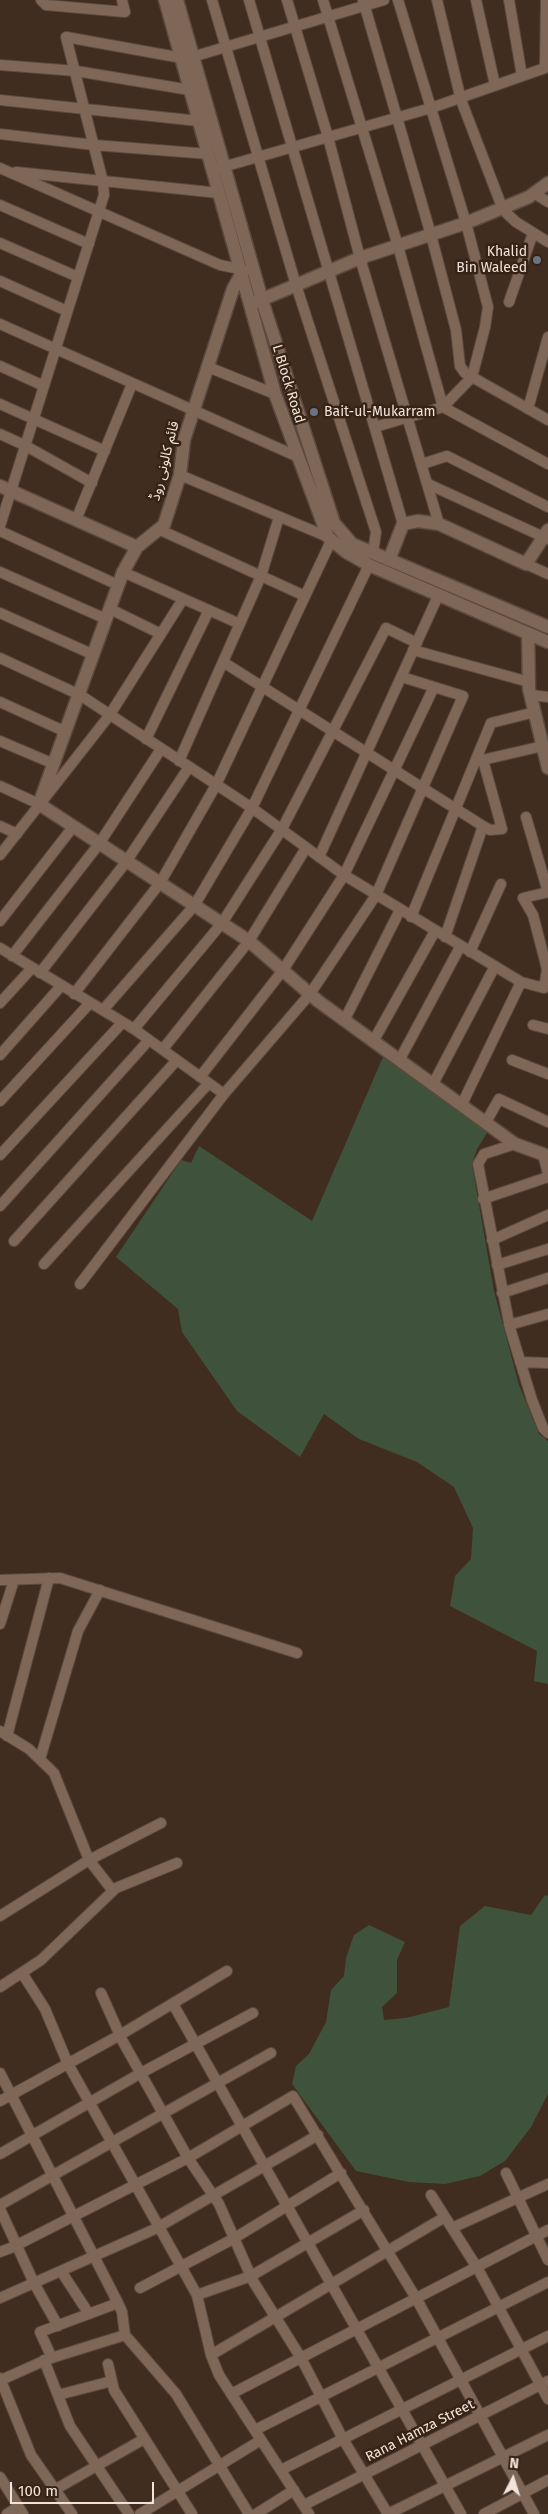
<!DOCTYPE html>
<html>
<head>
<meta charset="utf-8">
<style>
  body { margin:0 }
  #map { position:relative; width:548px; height:2514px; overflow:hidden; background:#412c20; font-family:"Fira Sans",sans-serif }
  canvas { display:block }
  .north { position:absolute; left:488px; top:2454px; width:50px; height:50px; -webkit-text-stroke:4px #372316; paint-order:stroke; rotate:5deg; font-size:14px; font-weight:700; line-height:20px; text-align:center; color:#f1e3da }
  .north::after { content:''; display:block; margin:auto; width:18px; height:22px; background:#f1e3da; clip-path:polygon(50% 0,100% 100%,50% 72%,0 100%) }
  .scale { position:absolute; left:10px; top:2482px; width:144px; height:22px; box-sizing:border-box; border:2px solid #f1e3da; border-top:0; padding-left:6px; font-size:15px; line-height:18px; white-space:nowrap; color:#f1e3da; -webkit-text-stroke:4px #372316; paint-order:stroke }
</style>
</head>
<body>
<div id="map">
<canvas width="548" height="2514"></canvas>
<div class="north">N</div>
<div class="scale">100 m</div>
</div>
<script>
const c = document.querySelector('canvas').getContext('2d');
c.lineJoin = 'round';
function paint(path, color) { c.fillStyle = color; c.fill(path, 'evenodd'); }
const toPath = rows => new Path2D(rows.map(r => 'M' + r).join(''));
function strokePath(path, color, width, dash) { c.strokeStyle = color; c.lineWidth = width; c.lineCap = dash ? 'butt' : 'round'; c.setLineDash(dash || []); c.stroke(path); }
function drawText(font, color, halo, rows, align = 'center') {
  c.font = font + ' "Fira Sans","Noto Sans Arabic",sans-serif'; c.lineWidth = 5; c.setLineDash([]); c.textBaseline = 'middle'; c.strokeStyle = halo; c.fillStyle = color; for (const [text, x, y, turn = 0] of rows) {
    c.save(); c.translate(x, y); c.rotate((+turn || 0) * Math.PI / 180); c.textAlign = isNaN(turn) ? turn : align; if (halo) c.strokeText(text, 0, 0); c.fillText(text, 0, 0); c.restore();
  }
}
paint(toPath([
  [383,1057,490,1128,477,1149,472,1165,494,1291,519,1385,539,1434,548,1441,548,1684,534,1681,537,1651,450,1606,455,1576,471,1559,473,1528,454,1487,417,1462,359,1439,324,1414,300,1457,237,1411,182,1332,178,1309,116,1257,181,1160,191,1163,199,1146,312,1221],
  [545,1895,548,1896,548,2094,531,2127,505,2161,480,2176,445,2184,409,2182,356,2171,292,2084,296,2066,309,2054,326,2022,331,1990,344,1976,346,1958,354,1935,369,1925,405,1942,397,1960,397,1993,382,2007,384,2020,406,2018,449,2007,460,1926,485,1906,531,1915]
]), '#3f533c');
const street = toPath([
  [41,0,46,5,125,12,122,0],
  [212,0,296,285,376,532,373,552],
  [249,0,403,524],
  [287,0,328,137,360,258,439,524],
  [323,0,398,246,443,407,548,464],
  [363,0,431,235,456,330,460,366,465,373,548,420],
  [437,0,461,100,502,207],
  [476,0,495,85],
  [509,0,522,76],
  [192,57,384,0],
  [0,65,76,71,190,90],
  [0,100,199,121],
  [0,134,94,145,209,154],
  [0,168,220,265,239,269],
  [219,168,431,108,545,68,546,0],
  [16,172,219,193],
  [534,193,548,202],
  [0,205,89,244],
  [501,208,516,222,548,242],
  [0,243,78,277],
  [0,281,67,311],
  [509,302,533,233],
  [0,324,296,456],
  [0,366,44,386],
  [208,367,275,394],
  [0,404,105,451],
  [528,409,548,337],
  [375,427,443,407,472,377,485,327,488,307,466,223,398,0],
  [0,434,26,446,92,483],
  [422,464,447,456,548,507],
  [180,475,328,537],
  [428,484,548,539],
  [76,520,132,384],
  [0,526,104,195,103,182,66,37,182,58],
  [158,529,305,596],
  [0,531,118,585],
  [526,564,548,574],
  [0,572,106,619],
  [123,572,240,624],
  [110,609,161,634],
  [0,613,94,655],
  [413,650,529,682],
  [0,658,80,695,252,808,344,875,521,982,544,988,547,970,545,961],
  [223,662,483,826,490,830,502,829,483,760],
  [531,695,548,697],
  [0,702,66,732],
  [146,739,209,610],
  [0,741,54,764],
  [179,761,261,576,279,517],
  [478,761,543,746],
  [0,786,39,804],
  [526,817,548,892],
  [0,826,17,834],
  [0,855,109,716,183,599],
  [319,857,438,596],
  [548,892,523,898,533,915,545,961,548,960],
  [411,917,491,723,535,712],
  [0,921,73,827],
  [445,937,483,826],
  [0,948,134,1029,224,1094],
  [470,952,501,884],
  [12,956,99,844,161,749],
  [40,973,126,862,189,767],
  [74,994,160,883,216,785,331,541],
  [0,1003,32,968],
  [103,1010,194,906,252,808,369,565],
  [345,1019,400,910],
  [533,1025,548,1029],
  [134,1029,222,923,282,829,386,628,417,643],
  [374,1040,435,931],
  [163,1049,249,941,306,848],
  [0,1055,61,986],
  [400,1059,460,947],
  [512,1060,548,1074],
  [200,1077,283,970,344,875,434,687],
  [433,1084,495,966],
  [0,1101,90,1003],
  [462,1104,521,982],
  [486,1122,499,1099,548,1122],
  [515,1144,484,1154,478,1164,510,1328,532,1400,543,1428,548,1433],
  [543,1154,548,1174],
  [0,1155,122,1023],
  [483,1199,548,1177],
  [0,1206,149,1040],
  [492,1240,548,1215],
  [14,1241,177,1060],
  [44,1264,208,1084],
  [497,1265,548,1249],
  [80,1284,224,1094,310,994,376,895,463,696,402,677],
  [502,1293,548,1278],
  [509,1325,548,1314],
  [520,1362,548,1363],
  [0,1580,60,1578,297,1653],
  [0,1624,14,1580],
  [0,1731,29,1749,54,1773,89,1860,113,1891],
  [7,1736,49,1578],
  [40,1759,78,1631,100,1590],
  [0,1916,89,1860,161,1823],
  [22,1973,45,2009,68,2064,197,2295,211,2355],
  [0,1987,41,1960,116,1888,177,1863],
  [101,1993,122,2040,188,2158,219,2204,253,2281,301,2358,343,2439,388,2514,548,2435],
  [173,2004,461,2514],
  [0,2073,118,2303,122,2312,125,2335,176,2394,249,2514],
  [0,2101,120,2035,227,1971],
  [0,2154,141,2073,253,2013],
  [506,2173,548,2260],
  [431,2195,478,2269,548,2399],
  [0,2205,271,2053],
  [0,2209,34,2283,58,2326],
  [452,2228,548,2184],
  [0,2252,13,2247,188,2158,293,2096,416,2298,534,2514],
  [61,2271,89,2314],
  [140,2288,233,2239,341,2173],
  [197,2295,251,2276,364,2210],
  [0,2298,155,2229,318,2135],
  [52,2358,40,2332,118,2303],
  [44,2360,70,2426,129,2514],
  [108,2364,114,2390,192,2514],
  [0,2378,31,2455,72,2514],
  [1,2380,48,2359,125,2335],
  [231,2394,548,2230],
  [58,2395,112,2381],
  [255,2430,548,2282],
  [281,2470,548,2336],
  [0,2477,23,2514],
  [56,2489,144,2439],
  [304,2505,548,2381],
  [7,2514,18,2507],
  [140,2514,261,2440],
  [256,2514,294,2490],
  [309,2514,219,2375,211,2355,445,2217],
  [484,2514,548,2480]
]);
const secondary = toPath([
  [165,0,275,394,328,537,346,552,369,565,548,642],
  [177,0,262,300,334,523,352,544,548,627],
  [256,302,360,258,466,223,529,197,548,183],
  [0,486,137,547,164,525,180,475,184,440,233,289,243,271],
  [137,547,123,572,39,804,249,941,318,1001,515,1144,548,1156],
  [389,560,403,524,418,521,439,524,526,564,548,530],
  [528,633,529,689,548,768]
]);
strokePath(street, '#5c4a3f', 12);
strokePath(secondary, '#5c4a3f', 15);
strokePath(street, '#7f6758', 10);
strokePath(secondary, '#7f6758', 12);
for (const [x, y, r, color] of [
  [537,260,5,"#6b7280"],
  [314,412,5,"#6b7280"]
]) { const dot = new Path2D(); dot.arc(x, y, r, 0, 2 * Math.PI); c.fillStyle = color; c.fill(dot); strokePath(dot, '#372316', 2); }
drawText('14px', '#f1e3da', '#372316', [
  ["Khalid",527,252],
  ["Bin Waleed",527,268],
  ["Bait-ul-Mukarram",324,412,"left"]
], 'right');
drawText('14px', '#f1e3da', '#372316', [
  ["L Block Road",288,384,73],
  ["قائم کالونی روڈ",165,461,-76],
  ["Rana Hamza Street",420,2431,-27]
]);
</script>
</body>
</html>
